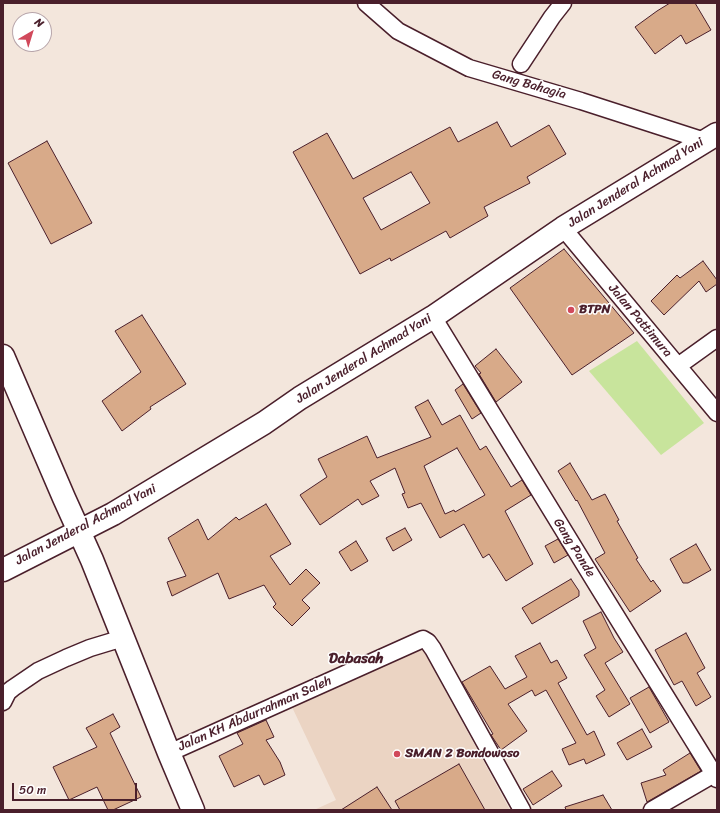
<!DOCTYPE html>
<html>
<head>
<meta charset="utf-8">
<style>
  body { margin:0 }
  #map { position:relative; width:720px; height:813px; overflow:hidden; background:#f3e6dc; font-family:Sriracha,sans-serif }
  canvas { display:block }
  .frame { position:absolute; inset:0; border:4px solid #4a1f2b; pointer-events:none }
  .north { position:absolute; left:12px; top:12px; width:40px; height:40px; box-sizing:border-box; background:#fff; border:1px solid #b7a5aa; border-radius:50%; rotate:38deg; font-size:11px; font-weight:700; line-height:16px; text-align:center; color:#4a1f2b }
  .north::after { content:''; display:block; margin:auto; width:14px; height:18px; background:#d1495b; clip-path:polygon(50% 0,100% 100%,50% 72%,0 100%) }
  .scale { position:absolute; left:12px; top:783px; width:125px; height:18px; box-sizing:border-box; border:2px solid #4a1f2b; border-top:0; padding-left:5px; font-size:12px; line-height:14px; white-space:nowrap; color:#4a1f2b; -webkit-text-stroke:3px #fff; paint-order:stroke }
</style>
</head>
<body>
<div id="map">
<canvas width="720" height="813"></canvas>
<div class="frame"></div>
<div class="north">N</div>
<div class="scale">50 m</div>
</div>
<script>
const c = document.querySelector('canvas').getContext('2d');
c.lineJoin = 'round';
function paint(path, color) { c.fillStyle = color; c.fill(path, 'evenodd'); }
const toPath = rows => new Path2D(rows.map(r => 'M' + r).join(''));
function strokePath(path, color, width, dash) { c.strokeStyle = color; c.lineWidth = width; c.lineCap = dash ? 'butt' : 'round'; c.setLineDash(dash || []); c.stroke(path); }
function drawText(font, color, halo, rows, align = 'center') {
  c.font = font + ' Sriracha,sans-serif'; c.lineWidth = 3; c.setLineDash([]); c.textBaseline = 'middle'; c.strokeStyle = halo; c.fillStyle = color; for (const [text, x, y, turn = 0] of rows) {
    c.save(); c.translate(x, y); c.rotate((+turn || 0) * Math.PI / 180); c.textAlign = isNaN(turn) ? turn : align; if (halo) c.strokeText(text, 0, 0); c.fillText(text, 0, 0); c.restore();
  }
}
paint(toPath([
  [421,646,510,810,314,810,336,800,292,707]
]), '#ebd4c3');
paint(toPath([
  [637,341,704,423,661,455,589,371]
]), '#c8e49c');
const building = toPath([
  [670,3,695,3,711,30,686,44,681,35,655,54,635,27,657,11,670,3],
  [497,122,511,147,549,125,566,154,527,177,530,183,484,207,488,216,450,238,446,231,391,261,390,258,360,274,293,152,327,133,353,179,450,127,458,142,497,122],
  [411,172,430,203,381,230,363,198,411,172],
  [47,141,92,223,51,244,8,163,47,141],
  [564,249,634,333,572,375,510,288,564,249],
  [703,261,717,280,717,284,706,292,699,281,664,315,651,301,677,275,680,278,703,261],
  [142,315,186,384,150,407,151,409,122,431,102,401,141,372,115,331,142,315],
  [496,349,522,382,496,402,479,374,481,373,475,366,496,349],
  [463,384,481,413,472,419,455,390,463,384],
  [428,400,442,425,460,415,480,450,486,446,511,487,522,480,531,495,505,511,533,564,506,581,489,554,483,558,464,524,440,538,421,503,408,508,402,494,405,493,395,468,370,481,379,496,362,505,358,499,320,525,300,495,327,477,318,459,367,436,377,458,431,437,415,407,428,400],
  [457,448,485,495,455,512,454,510,445,514,424,466,457,448],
  [570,463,592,500,605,494,619,520,617,521,638,558,636,559,651,582,653,580,661,591,630,612,595,559,605,553,577,500,576,501,558,471,570,463],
  [266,504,291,544,270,556,290,585,306,569,320,583,302,600,310,608,292,626,273,607,276,604,264,585,229,599,218,573,172,596,167,582,186,576,168,538,198,519,208,540,236,517,239,520,266,504],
  [405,528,412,540,393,551,386,538,405,528],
  [558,539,568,555,554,563,545,546,558,539],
  [356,541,368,561,351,571,339,552,356,541],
  [696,544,711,570,688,583,683,583,670,559,696,544],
  [571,579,579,591,579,596,532,624,522,608,571,579],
  [601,612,614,638,623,652,605,663,630,704,609,717,596,696,605,690,584,655,596,648,583,621,601,612],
  [686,633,705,668,697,673,711,697,696,706,682,681,674,685,655,650,686,633],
  [540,643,551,663,557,660,567,678,558,683,587,735,594,731,605,755,586,764,584,759,569,765,562,749,576,743,546,690,535,696,532,690,508,704,527,731,501,750,491,735,493,734,462,682,490,666,505,689,527,677,515,656,540,643],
  [649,687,669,722,650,733,630,698,649,687],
  [113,714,120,727,110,733,141,797,113,810,108,810,97,787,69,800,53,767,97,747,86,728,113,714],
  [266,720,274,737,266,740,280,762,285,775,264,785,259,775,234,787,219,756,243,744,237,733,266,720],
  [642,729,652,747,627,760,617,743,642,729],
  [690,753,701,771,647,802,641,783,666,775,663,770,690,753],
  [459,764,485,810,400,810,395,801,459,764],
  [552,771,562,786,533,805,523,789,552,771],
  [377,787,392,810,341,810,377,787],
  [603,795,612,810,566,810,565,807,603,795]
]);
paint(building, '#d8aa89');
strokePath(building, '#4a1f2b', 1);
const street = toPath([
  [366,3,398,31,469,68,581,101,705,141],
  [521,64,552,17,563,3],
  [563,228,717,413],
  [433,317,597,585,717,779],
  [678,366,717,338],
  [3,702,8,692,13,688,38,671,66,658,90,648,123,638],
  [169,753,423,639,428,642,433,649,522,810],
  [652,810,714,774]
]);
const secondary = toPath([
  [3,356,64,498,92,560,169,753,193,810]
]);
const primary = toPath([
  [3,570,113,514,264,423,300,398,433,317,563,228,717,134]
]);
strokePath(street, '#4a1f2b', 19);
strokePath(secondary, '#4a1f2b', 25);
strokePath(primary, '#4a1f2b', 25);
strokePath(street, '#fff', 16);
strokePath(secondary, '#fff', 22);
strokePath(primary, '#fff', 22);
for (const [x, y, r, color] of [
  [571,310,4,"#d1495b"],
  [397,754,4,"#d1495b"]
]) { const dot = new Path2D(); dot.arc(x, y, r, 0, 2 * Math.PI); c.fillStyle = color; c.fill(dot); strokePath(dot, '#fff', 1.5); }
drawText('13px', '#4a1f2b', '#fff', [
  ["Gang Bahagia",529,85,16],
  ["Jalan Jenderal Achmad Yani",636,183,-32],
  ["Jalan Pattimura",640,321,50],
  ["Jalan Jenderal Achmad Yani",364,359,-32],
  ["Jalan Jenderal Achmad Yani",86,525,-28],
  ["Gang Pande",574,548,58],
  ["Jalan KH Abdurrahman Saleh",255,714,-24]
]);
drawText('bold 13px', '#4a1f2b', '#fff', [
  ["BTPN",579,310],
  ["SMAN 2 Bondowoso",405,754]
], 'left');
drawText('bold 15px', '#4a1f2b', '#fff', [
  ["Dabasah",356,659]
]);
</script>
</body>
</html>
